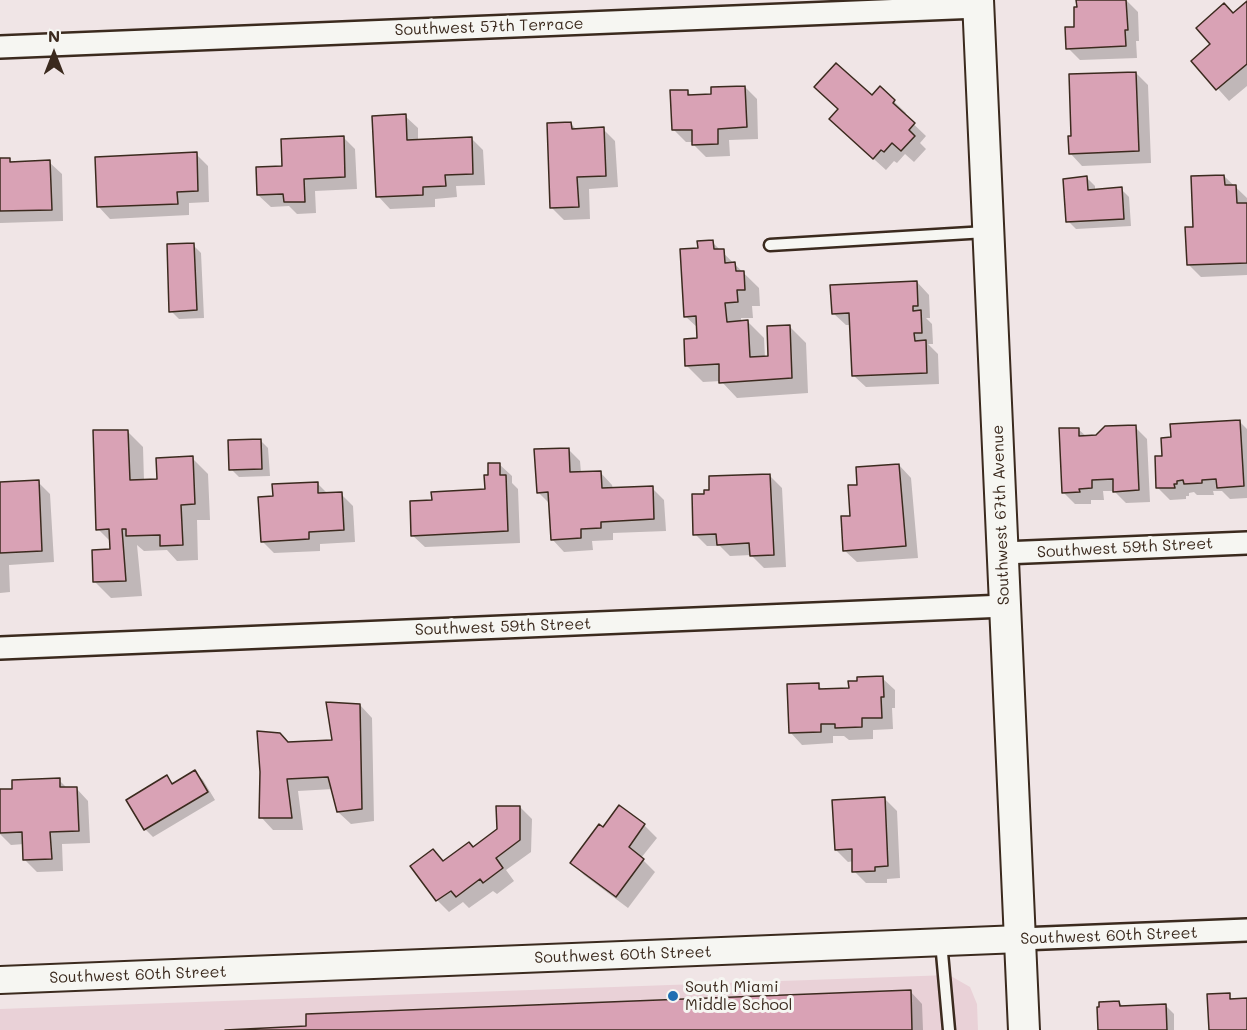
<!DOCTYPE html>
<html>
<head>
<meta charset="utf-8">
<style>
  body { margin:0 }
  #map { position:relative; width:1247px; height:1030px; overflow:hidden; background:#f0e5e6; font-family:Mali,sans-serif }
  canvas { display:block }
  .north { position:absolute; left:24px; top:24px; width:60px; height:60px; -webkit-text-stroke:4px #f6f6f2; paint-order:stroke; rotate:0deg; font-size:16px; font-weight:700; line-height:24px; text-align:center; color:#3b2a1e }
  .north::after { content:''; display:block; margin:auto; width:21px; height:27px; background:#3b2a1e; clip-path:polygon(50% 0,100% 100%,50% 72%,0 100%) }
</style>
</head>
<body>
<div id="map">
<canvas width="1247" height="1030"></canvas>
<div class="north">N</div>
</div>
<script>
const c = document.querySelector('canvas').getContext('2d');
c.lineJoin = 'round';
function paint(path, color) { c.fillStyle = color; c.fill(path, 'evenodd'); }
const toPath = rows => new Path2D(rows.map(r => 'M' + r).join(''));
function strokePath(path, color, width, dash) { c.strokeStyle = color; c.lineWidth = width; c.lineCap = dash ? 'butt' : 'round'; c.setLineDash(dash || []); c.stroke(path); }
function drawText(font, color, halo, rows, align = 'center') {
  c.font = font + ' Mali,sans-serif'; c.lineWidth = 6; c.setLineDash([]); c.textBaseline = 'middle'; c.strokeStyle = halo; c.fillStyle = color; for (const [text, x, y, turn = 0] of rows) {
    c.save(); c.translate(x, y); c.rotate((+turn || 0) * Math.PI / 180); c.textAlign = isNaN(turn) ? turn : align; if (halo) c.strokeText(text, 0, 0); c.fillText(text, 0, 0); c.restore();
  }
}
paint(toPath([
  [949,975,970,987,977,1004,978,1030,0,1030,0,1009]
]), '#e9d1d7');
paint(toPath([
  [1078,0,1126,0,1138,12,1139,41,1136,41,1137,58,1080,60,1068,48,1076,28],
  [1247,3,1247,86,1229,101,1193,61,1212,44,1234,15],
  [1136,73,1148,85,1151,163,1082,166,1070,153],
  [745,87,757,99,758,139,729,140,730,156,706,157,694,145,694,142,686,142,674,130,687,91,692,96,712,95],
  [880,88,906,113,904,115,926,136,920,143,926,149,914,162,905,154,897,163,894,161,886,170,843,131],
  [405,116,418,128,418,141,471,138,483,150,485,185,456,186,457,197,435,199,435,207,390,209,378,196],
  [571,124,577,130,603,129,615,141,618,187,589,189,590,219,564,220,552,208],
  [343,137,355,149,357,189,315,191,316,213,297,214,289,206,271,207,258,195,284,168],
  [196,154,208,166,209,202,189,203,189,215,110,219,98,206],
  [9,159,13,163,49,162,62,174,63,221,0,223,0,160],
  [1224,176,1247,198,1247,275,1201,277,1189,265,1195,228],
  [1087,178,1095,186,1095,191,1121,189,1129,197,1131,226,1076,229,1068,221],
  [712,242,759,288,760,306,752,306,753,318,741,318,741,322,748,322,764,338,765,358,770,357,790,327,806,343,808,393,737,398,721,381,703,382,687,366,698,339,698,328,685,316,699,249],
  [193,245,201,253,204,318,179,319,171,311],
  [917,282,929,295,930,318,926,318,932,324,933,344,928,344,938,354,939,384,866,387,853,375,851,325,846,325,833,313],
  [1240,422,1247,429,1247,498,1230,499,1222,491,1213,491,1214,495,1197,495,1194,492,1189,493,1189,496,1186,496,1186,499,1170,500,1158,488,1163,457],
  [1135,427,1147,439,1150,502,1126,503,1114,491,1103,491,1104,500,1091,500,1091,504,1075,504,1063,492,1078,429,1087,437],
  [127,431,143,447,144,481,159,480,192,458,208,474,210,520,197,520,198,560,177,561,167,550,144,551,137,545,142,596,111,598,95,582,112,550,111,542,98,529],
  [260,440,268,448,270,476,239,477,231,469],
  [568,449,580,461,581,473,600,472,612,485,613,489,652,488,664,500,666,531,613,533,613,540,592,541,593,550,564,552,552,539,550,504,538,492],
  [499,464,512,476,512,483,518,489,520,543,425,547,412,535,433,502,487,491,490,477],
  [899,465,911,478,918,558,857,562,844,550,859,486],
  [769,475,782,488,786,567,764,568,751,555,730,556,720,546,707,546,695,534,705,495],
  [38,482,50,494,54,562,9,565,10,592,0,593,0,483],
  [317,483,328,494,341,494,353,506,355,542,320,544,320,551,274,553,262,541,274,497],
  [882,678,895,690,895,708,892,708,893,729,873,730,873,739,849,740,844,736,833,736,833,743,802,745,790,732,818,685,824,691,850,689,859,682],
  [360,705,372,718,374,821,351,824,338,812,333,789,298,791,303,830,273,830,261,817,288,744,333,742],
  [195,772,203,780,215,800,153,837,145,829,167,777,174,784],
  [59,780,68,789,76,788,88,801,90,843,62,844,63,871,37,872,25,860,24,844,11,845,0,834,0,790,14,790],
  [885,799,897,811,900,878,887,879,887,883,866,883,854,871,854,861,848,862,836,850],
  [520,807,532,819,531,852,506,870,514,881,497,894,493,891,469,908,463,902,449,912,437,900,433,851,444,862,473,848,498,830],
  [620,807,644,825,657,838,641,858,655,872,628,908,584,875,572,863,603,829],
  [910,991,922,1004,923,1030,256,1030],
  [1119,1002,1124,1008,1166,1006,1174,1014,1174,1030,1099,1030]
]), '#0003');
const building = toPath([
  [1076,0,1126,0,1128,30,1125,30,1126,46,1066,49,1065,27,1074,27,1074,7,1077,7,1076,0],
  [1247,1,1247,64,1216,90,1191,61,1210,44,1196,28,1224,3,1233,13,1247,1],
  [836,63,872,95,880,86,895,100,893,103,915,123,909,130,915,136,901,151,892,143,884,152,881,150,873,159,829,119,838,109,814,87,836,63],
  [1136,72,1139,151,1069,154,1068,136,1071,136,1069,74,1136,72],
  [745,86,747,127,718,129,718,144,692,145,692,130,672,130,670,90,688,90,688,95,711,94,711,87,745,86],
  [406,114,407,140,472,137,473,174,445,175,446,186,423,187,423,195,376,197,372,116,406,114],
  [571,122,572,129,604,127,606,176,577,177,579,207,550,208,547,123,571,122],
  [344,136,345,177,304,179,305,202,284,202,283,194,257,195,256,167,282,166,281,139,344,136],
  [197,152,198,191,177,192,178,204,97,207,95,157,197,152],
  [0,158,10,158,10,162,50,160,52,210,0,211,0,158],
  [1224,175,1225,185,1236,185,1237,203,1247,203,1247,263,1187,265,1185,227,1193,227,1191,176,1224,175],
  [1087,176,1088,190,1122,187,1124,219,1066,222,1063,179,1087,176],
  [713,240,714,249,724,249,725,263,735,262,736,271,744,271,745,290,737,290,738,302,725,303,727,322,748,320,750,357,768,356,767,326,790,325,792,378,719,383,719,364,685,366,684,339,697,338,696,316,684,317,680,249,698,248,697,241,713,240],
  [194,243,197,310,169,312,167,244,194,243],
  [917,281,918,306,913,306,913,311,921,310,922,333,914,333,915,341,926,340,927,373,852,376,849,313,832,314,830,285,917,281],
  [1240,420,1244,486,1217,488,1216,479,1202,480,1202,483,1184,484,1183,480,1177,481,1177,484,1174,484,1175,488,1156,488,1155,456,1162,456,1161,438,1171,437,1170,424,1240,420],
  [1136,425,1139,490,1113,492,1113,479,1092,480,1092,488,1079,489,1080,492,1062,493,1059,428,1079,428,1079,436,1096,435,1105,426,1136,425],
  [93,430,128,430,130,480,157,479,156,458,193,456,195,504,181,505,183,545,160,546,160,535,126,536,126,529,122,529,126,581,93,582,92,550,110,549,109,529,96,530,93,430],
  [261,439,262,469,229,470,228,440,261,439],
  [569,448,570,472,601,471,602,488,653,486,654,519,601,522,601,528,581,529,581,538,551,540,548,492,537,493,534,449,569,448],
  [488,463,500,463,500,475,506,475,508,531,411,536,410,501,432,500,431,492,485,489,484,475,488,475,488,463],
  [899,464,906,546,843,551,841,516,850,516,848,485,857,485,856,467,899,464],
  [770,474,774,555,750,556,749,543,717,545,716,534,693,535,692,494,704,494,704,490,709,490,709,476,770,474],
  [39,480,42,551,0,553,0,482,39,480],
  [318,482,318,493,342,492,344,530,309,532,309,539,261,542,258,497,273,496,272,484,318,482],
  [883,676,884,697,881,697,882,718,862,718,862,727,835,728,835,724,821,724,821,732,789,733,787,684,819,683,819,689,849,688,848,681,857,681,857,677,883,676],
  [326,702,360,704,362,809,337,812,328,777,287,779,292,818,259,818,260,772,257,731,280,733,288,742,332,740,326,702],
  [195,770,208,792,144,830,126,800,167,775,172,784,195,770],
  [60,778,60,787,77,787,79,831,50,832,52,859,23,860,22,832,0,833,0,789,12,789,12,780,60,778],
  [885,797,888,866,875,867,875,871,852,872,852,849,835,850,832,800,885,797],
  [619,805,645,824,629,847,644,859,616,897,570,863,599,824,603,827,619,805],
  [496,806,520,806,520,840,496,858,503,868,483,883,480,879,456,897,451,891,436,901,410,866,433,849,443,861,469,842,473,847,497,829,496,806],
  [911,990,912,1030,225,1030,306,1026,306,1014,911,990],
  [1230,993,1230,999,1247,998,1247,1030,1209,1030,1207,994,1230,993],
  [1119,1001,1120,1006,1166,1004,1167,1030,1098,1030,1097,1007,1099,1007,1099,1002,1119,1001]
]);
paint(building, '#d9a2b5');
strokePath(building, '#3b2a1e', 1.5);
const service = toPath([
  [770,245,986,232],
  [941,942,949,1030]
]);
const minor = toPath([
  [0,47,978,7],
  [1003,553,1247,543],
  [0,648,1005,606],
  [1020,939,1247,930]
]);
const tertiary = toPath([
  [0,980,1020,939]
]);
const secondary = toPath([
  [978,0,1024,1030]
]);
strokePath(service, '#3b2a1e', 15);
strokePath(minor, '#3b2a1e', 26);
strokePath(tertiary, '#3b2a1e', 30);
strokePath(secondary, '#3b2a1e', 34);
strokePath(service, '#f6f6f2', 10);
strokePath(minor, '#f6f6f2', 21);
strokePath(tertiary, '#f6f6f2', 26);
strokePath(secondary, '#f6f6f2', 30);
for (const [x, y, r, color] of [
  [673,996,6,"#1f6fb2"]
]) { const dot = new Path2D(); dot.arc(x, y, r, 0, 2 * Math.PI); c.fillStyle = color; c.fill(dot); strokePath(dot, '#f6f6f2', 2); }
drawText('16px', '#3b2a1e', '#f6f6f2', [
  ["Southwest 57th Terrace",489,27,-2],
  ["Southwest 67th Avenue",1001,515,-92],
  ["Southwest 59th Street",1125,548,-3],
  ["Southwest 59th Street",503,627,-2],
  ["Southwest 60th Street",1109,936,-2],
  ["Southwest 60th Street",623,955,-2],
  ["Southwest 60th Street",138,975,-2]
]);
drawText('16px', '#3b2a1e', '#f6f6f2', [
  ["South Miami",685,987],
  ["Middle School",685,1005]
], 'left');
</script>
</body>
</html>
